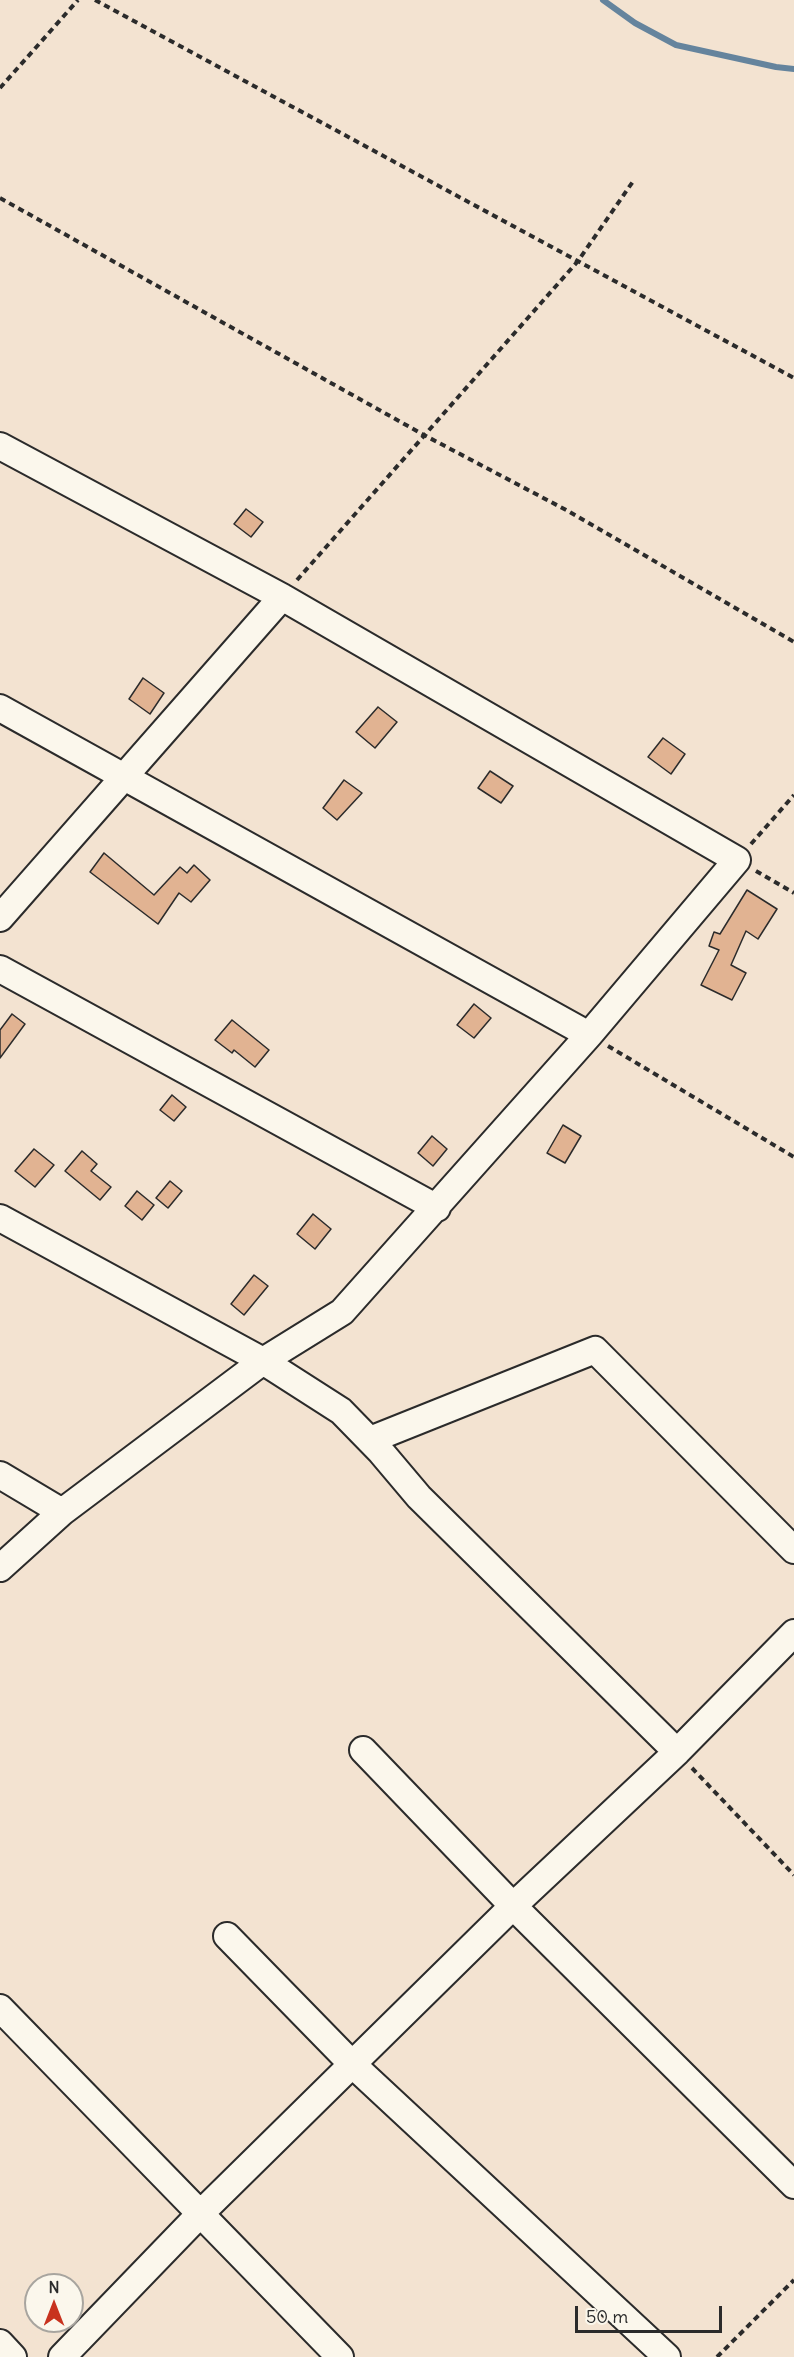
<!DOCTYPE html>
<html>
<head>
<meta charset="utf-8">
<style>
  body { margin:0 }
  #map { position:relative; width:794px; height:2357px; overflow:hidden; background:#f3e3d1; font-family:Delius,sans-serif }
  canvas { display:block }
  .north { position:absolute; left:24px; top:2273px; width:60px; height:60px; box-sizing:border-box; background:#fbf7ec; border:2px solid #a8a59f; border-radius:50%; rotate:0deg; font-size:16px; font-weight:700; line-height:24px; text-align:center; color:#2b2b2b }
  .north::after { content:''; display:block; margin:auto; width:21px; height:27px; background:#c8321e; clip-path:polygon(50% 0,100% 100%,50% 72%,0 100%) }
  .scale { position:absolute; left:575px; top:2306px; width:147px; height:27px; box-sizing:border-box; border:3px solid #2b2b2b; border-top:0; padding-left:8px; font-size:18px; line-height:21px; white-space:nowrap; color:#2b2b2b; -webkit-text-stroke:4px #fbf7ec; paint-order:stroke }
</style>
</head>
<body>
<div id="map">
<canvas width="794" height="2357"></canvas>
<div class="north">N</div>
<div class="scale">50 m</div>
</div>
<script>
const c = document.querySelector('canvas').getContext('2d');
c.lineJoin = 'round';
const toPath = rows => new Path2D(rows.map(r => 'M' + r).join(''));
function strokePath(path, color, width, dash) { c.strokeStyle = color; c.lineWidth = width; c.lineCap = dash ? 'butt' : 'round'; c.setLineDash(dash || []); c.stroke(path); }
function paint(path, color) { c.fillStyle = color; c.fill(path, 'evenodd'); }
strokePath(toPath([
  [603,0,635,23,676,45,776,67,794,69]
]), '#65849d', 6);
const building = toPath([
  [246,509,263,522,251,537,234,524,246,509],
  [143,678,164,693,150,714,129,699,143,678],
  [378,707,397,722,375,748,356,732,378,707],
  [663,738,685,754,671,774,648,757,663,738],
  [490,771,513,786,501,803,478,788,490,771],
  [344,780,362,793,337,820,323,808,344,780],
  [104,853,154,895,180,867,187,873,194,865,210,880,191,902,179,893,158,924,90,872,104,853],
  [747,890,777,909,758,939,746,931,731,965,746,973,732,1000,701,985,719,950,709,946,714,932,720,934,747,890],
  [474,1004,491,1018,474,1038,457,1025,474,1004],
  [12,1014,25,1024,0,1058,0,1030,12,1014],
  [232,1020,269,1050,255,1067,234,1050,232,1053,215,1040,232,1020],
  [172,1095,186,1107,174,1121,160,1110,172,1095],
  [563,1125,581,1136,565,1163,547,1153,563,1125],
  [432,1136,447,1149,433,1166,418,1153,432,1136],
  [34,1149,54,1165,35,1187,15,1171,34,1149],
  [82,1151,97,1164,91,1171,111,1187,100,1200,65,1171,82,1151],
  [170,1181,182,1191,168,1208,156,1198,170,1181],
  [137,1191,154,1205,142,1220,125,1206,137,1191],
  [313,1214,331,1229,315,1249,297,1234,313,1214],
  [254,1275,268,1286,244,1315,231,1304,254,1275]
]);
paint(building, '#e1b392');
strokePath(building, '#2b2b2b', 1.5);
const minor = toPath([
  [0,446,282,597,737,860,589,1035,342,1312,263,1361,62,1512,0,1568],
  [0,708,589,1035],
  [0,918,282,597],
  [0,969,437,1208],
  [0,1218,263,1361,341,1411,381,1452,419,1497,677,1752],
  [370,1440,595,1350,794,1550],
  [0,1475,62,1512],
  [363,1750,513,1906,794,2185],
  [227,1936,352,2064,667,2357],
  [0,2008,340,2357],
  [0,2343,13,2357],
  [62,2357,201,2213,513,1906,677,1752,794,1633]
]);
strokePath(minor, '#2b2b2b', 30);
strokePath(toPath([
  [95,0,794,378],
  [0,88,78,0],
  [0,198,424,435,568,511,794,642],
  [297,580,578,261,634,180],
  [751,844,794,795],
  [756,871,794,893],
  [608,1046,794,1157],
  [692,1768,794,1875],
  [717,2357,794,2280]
]), '#2b2b2b', 4, [6, 4.5]);
strokePath(minor, '#fbf7ec', 26);
</script>
</body>
</html>
